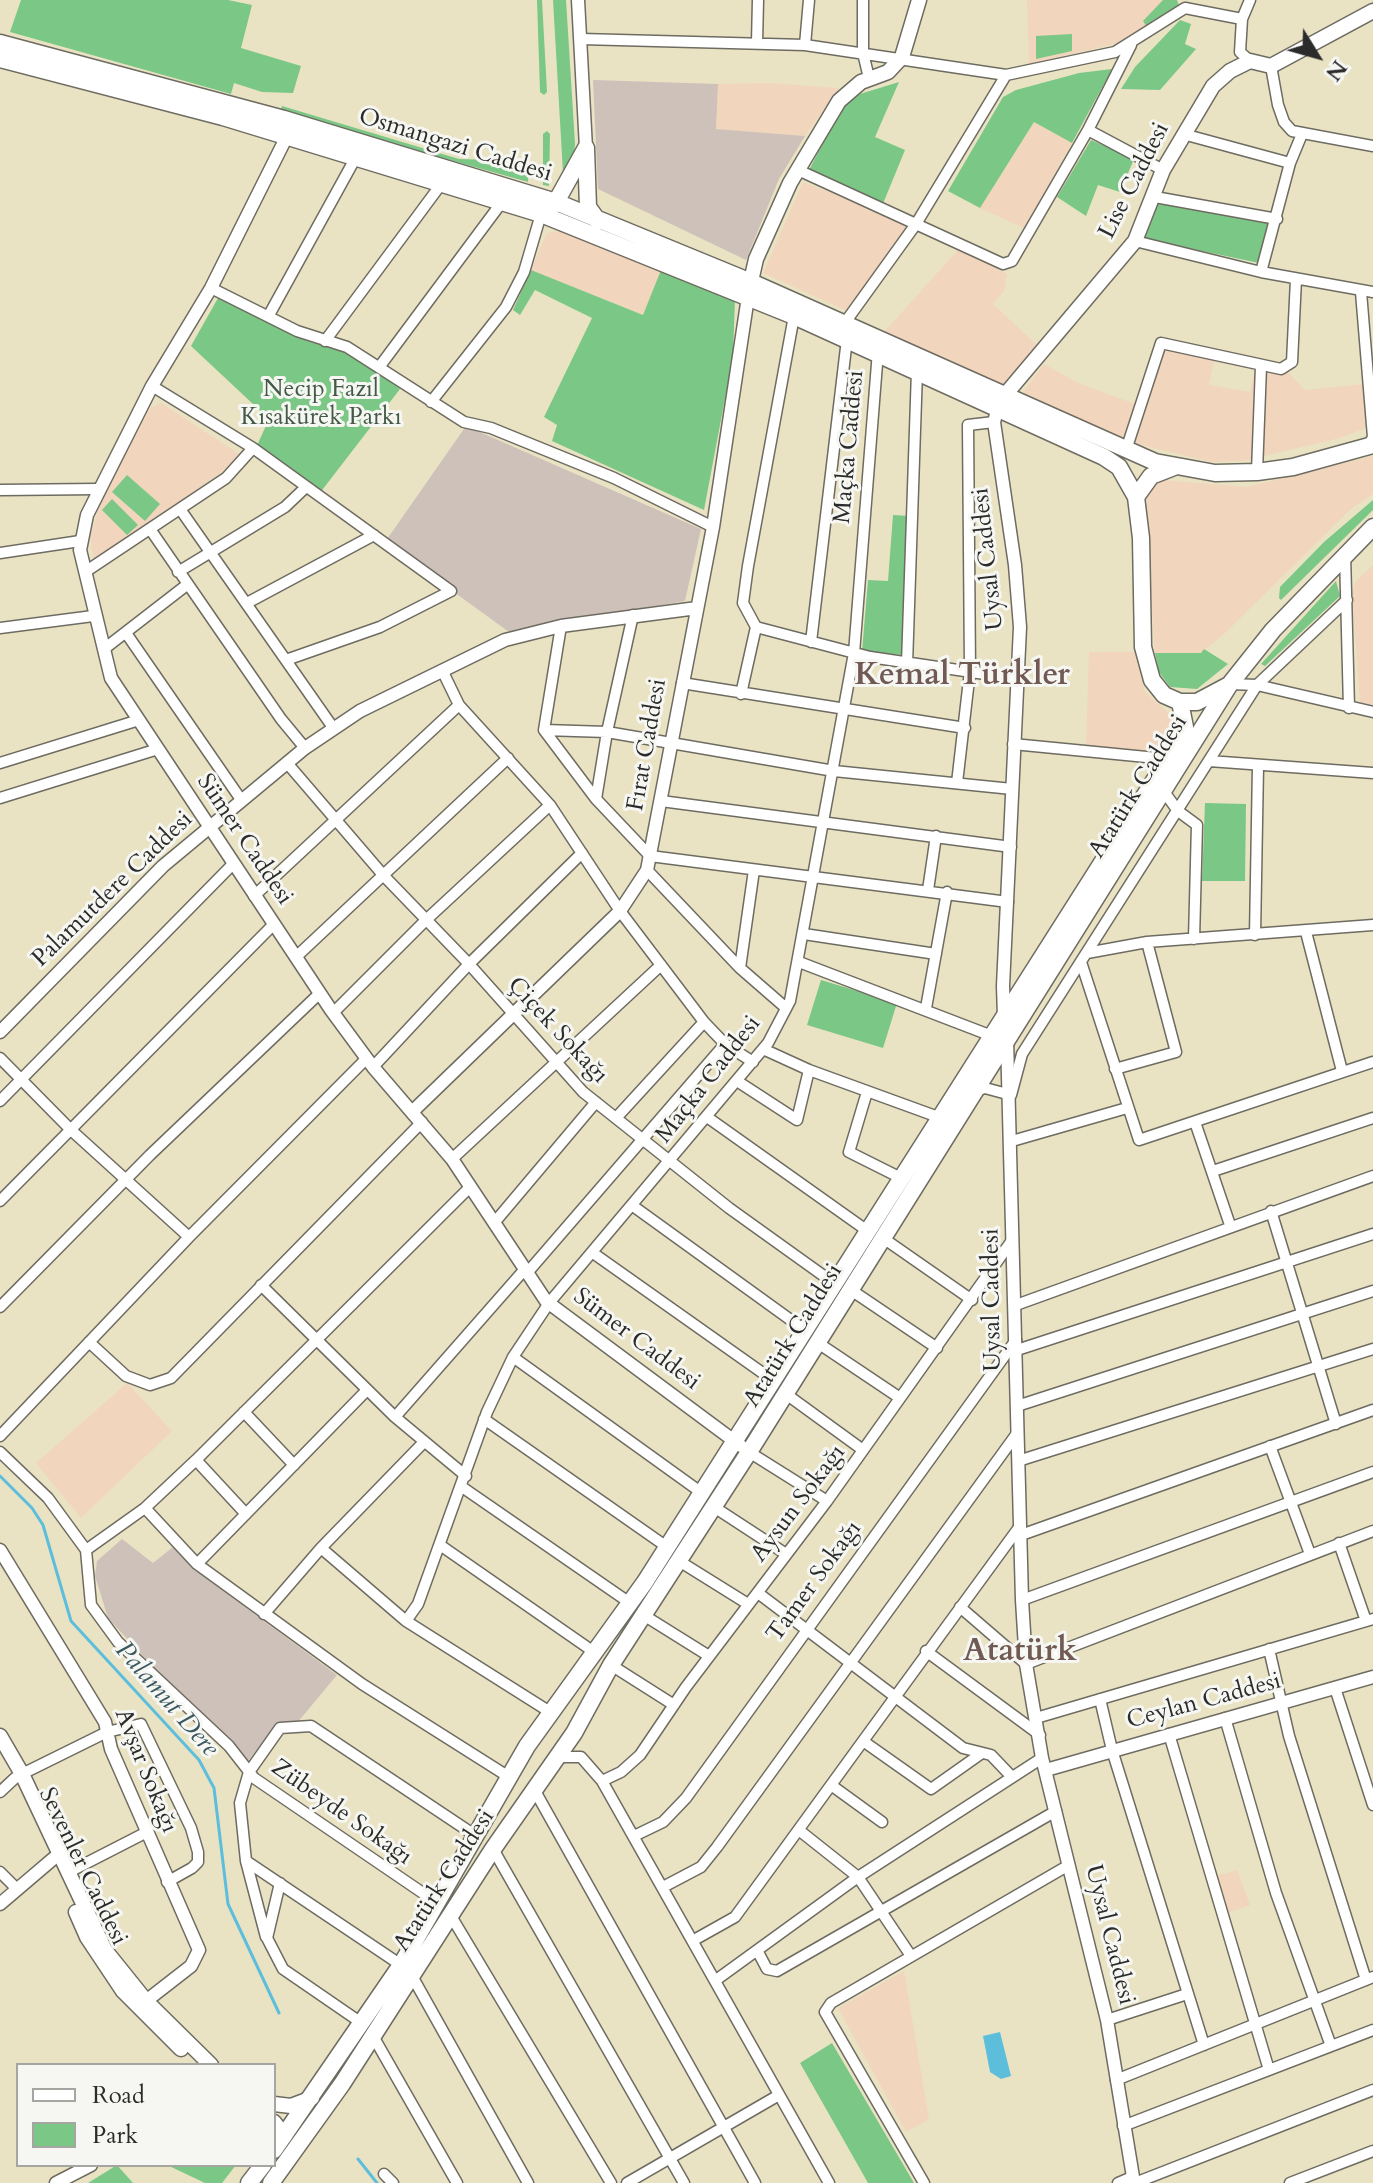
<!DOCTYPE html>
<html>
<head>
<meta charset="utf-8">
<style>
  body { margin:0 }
  #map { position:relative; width:1373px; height:2183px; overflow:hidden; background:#e9e3c4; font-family:Cardo,serif }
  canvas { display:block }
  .legend { position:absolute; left:16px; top:2063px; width:260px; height:104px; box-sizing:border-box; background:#f6f6f2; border:2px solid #a5a5a2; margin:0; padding:10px 14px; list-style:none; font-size:24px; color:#2b2b2b }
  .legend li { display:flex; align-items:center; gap:16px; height:40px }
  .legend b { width:40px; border:2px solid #a5a5a2 }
  .north { position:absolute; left:1277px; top:16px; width:80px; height:80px; -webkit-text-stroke:6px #f6f6f2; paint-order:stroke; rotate:127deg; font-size:22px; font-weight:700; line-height:32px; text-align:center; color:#2b2b2b }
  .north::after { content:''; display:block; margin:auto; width:28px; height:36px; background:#2b2b2b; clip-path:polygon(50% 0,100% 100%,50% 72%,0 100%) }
</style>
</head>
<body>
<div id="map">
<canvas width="1373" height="2183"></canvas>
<ul class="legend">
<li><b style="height:10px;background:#fff"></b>Road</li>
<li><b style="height:22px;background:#7bc786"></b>Park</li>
</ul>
<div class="north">N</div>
</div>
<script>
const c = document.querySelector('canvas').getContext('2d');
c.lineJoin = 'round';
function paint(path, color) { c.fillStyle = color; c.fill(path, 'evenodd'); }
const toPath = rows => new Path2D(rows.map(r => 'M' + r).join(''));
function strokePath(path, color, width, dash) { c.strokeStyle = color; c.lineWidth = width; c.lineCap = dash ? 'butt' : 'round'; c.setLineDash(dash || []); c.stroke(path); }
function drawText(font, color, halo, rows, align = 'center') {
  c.font = font + ' Cardo,serif'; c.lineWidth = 6; c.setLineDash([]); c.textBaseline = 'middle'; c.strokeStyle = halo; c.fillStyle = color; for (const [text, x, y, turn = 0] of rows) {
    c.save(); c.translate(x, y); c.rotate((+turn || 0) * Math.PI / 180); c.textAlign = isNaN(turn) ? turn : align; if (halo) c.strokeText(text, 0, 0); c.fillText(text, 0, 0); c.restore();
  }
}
paint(toPath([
  [1027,0,1177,0,1180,8,1123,42,1029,64],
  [771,83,839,88,805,136,716,129,718,84],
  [1034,122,1072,143,1024,228,980,208],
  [803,182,920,228,856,315,763,273],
  [562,230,661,270,643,315,531,270,547,233],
  [959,249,1007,274,1004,291,993,304,1039,347,1007,386,883,333],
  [1155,346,1215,356,1209,385,1250,392,1255,369,1289,373,1305,390,1364,384,1368,427,1340,438,1244,461,1212,462,1141,445,1021,395,1044,364,1078,383,1135,404],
  [161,403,239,454,223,471,94,562,90,537,101,501,150,408],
  [1373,456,1373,494,1352,508,1223,635,1201,653,1155,653,1144,493,1152,486,1163,480,1247,487],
  [1373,565,1373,705,1360,702,1352,592,1356,581],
  [1089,652,1134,652,1145,692,1172,716,1171,734,1159,757,1086,748],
  [127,1383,172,1431,81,1518,36,1463],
  [1237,1870,1250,1905,1228,1913,1216,1876],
  [904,1971,929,2119,906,2132,838,2008]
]), '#f1d5bd');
paint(toPath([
  [593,80,718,84,716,129,805,136,779,179,746,260,598,189],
  [466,426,701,529,685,601,509,632,385,542],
  [122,1539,153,1563,173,1547,192,1568,337,1675,297,1723,278,1723,244,1766,108,1618,95,1576,97,1561]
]), '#cec1ba');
paint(toPath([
  [21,0,228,0,252,5,241,48,301,66,293,93,262,92,234,83,231,94,10,32],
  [537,0,542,0,547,92,544,95,540,92],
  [553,0,566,0,575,144,574,155,563,173],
  [1163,0,1177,0,1180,8,1147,27,1143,21],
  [1180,20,1191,24,1185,44,1196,49,1160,90,1121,89,1135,67],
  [1072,34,1072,51,1036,59,1036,36],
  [1112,69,1072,143,1034,122,980,208,948,191,1003,97,1016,90,1079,73],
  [899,82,875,137,905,150,882,206,808,172,840,110,860,94],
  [282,106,459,159,529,161,528,182,280,112],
  [547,131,550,134,549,186,543,185,543,134],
  [1091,140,1134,159,1120,192,1098,185,1086,216,1057,197],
  [1156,201,1272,220,1259,263,1140,238],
  [531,270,643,315,661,270,735,299,733,356,704,510,552,441,557,425,544,417,592,318,535,290,520,315,513,310],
  [218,298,307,341,354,355,400,389,316,498,255,450,269,419,191,346],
  [127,475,160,504,145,521,112,492],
  [112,499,138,525,127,535,102,510],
  [1373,500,1373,510,1281,600,1279,598,1280,587,1324,542],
  [893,515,911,516,903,655,862,652,868,580,888,581],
  [1336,581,1340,596,1265,666,1261,664],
  [1204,649,1228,664,1197,689,1170,687,1159,672,1155,653,1201,653],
  [1205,803,1246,804,1245,881,1202,881],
  [821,980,897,1003,883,1048,807,1025],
  [832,2043,914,2183,868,2183,800,2063],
  [117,2165,133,2183,88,2183],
  [167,2165,236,2165,222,2183,205,2183]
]), '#7bc786');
paint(toPath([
  [1000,2032,1011,2076,1001,2079,990,2072,983,2036]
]), '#5dbedc');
strokePath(toPath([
  [0,1476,32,1508,43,1525,71,1621,199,1760,214,1788,228,1904,279,2013],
  [358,2159,377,2183]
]), '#5dbedc', 3);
const minor = toPath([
  [863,0,863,53,869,78],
  [1242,19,1250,0],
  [581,39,805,45,1006,75,1115,52,1185,8,1242,19,1240,52,1250,61],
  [757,43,758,0],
  [805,45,809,0],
  [1271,66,1278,105,1284,122,1292,131,1373,146],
  [1088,130,1163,170],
  [1183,134,1290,163],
  [798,170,1003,264,1012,261,1088,130,1131,45],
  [1155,197,1277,219],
  [1135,241,1261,272,1373,292],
  [1261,272,1290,163,1302,134],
  [211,288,297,331,347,347,464,422,491,428,614,478,713,527],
  [1361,292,1373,437,1368,447],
  [269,315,356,157],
  [844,324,916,224,1006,75],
  [325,341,442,183],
  [380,366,502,202],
  [152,386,253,448,451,591,380,627,286,660],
  [431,402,506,307,524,272,541,214],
  [1126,450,1161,343,1281,369,1292,362,1296,279],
  [1257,472,1261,366],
  [0,490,98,489],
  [180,509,334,729],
  [150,529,281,719,305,748],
  [0,553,80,541],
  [1345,554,1349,708],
  [85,572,226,478,253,448],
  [178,572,285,507,306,487],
  [247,603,374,535],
  [633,615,607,732,596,799,650,856,1008,902],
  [756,627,870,657,1019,679],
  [0,628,93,616],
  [126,633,242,801],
  [811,642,847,339],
  [104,649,188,584],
  [907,664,917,371],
  [442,670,459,705,550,805,620,911,704,1022,725,1044,753,1062],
  [682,683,965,728],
  [1230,684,1257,685,1373,712],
  [741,694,756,627,743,603,748,566,794,316],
  [544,730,607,732,834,771,1012,789],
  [544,730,561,626],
  [544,730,596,799],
  [1013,744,1167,759],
  [1209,761,1373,773],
  [0,763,139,720],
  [287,763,384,876,469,964,583,1092,729,1208,835,1284],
  [957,783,970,671,968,425,994,422],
  [1165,793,1178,811,1197,825,1194,939],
  [0,798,158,749],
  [661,801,1011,847],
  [647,870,740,968,786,1008],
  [928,890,936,836],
  [254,896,459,705],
  [1306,932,1342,1071],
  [804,934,936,954],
  [1255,935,1258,766],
  [1087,953,1147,942,1373,925],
  [297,956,508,758],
  [799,962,992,1036],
  [1081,962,1139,1140,1373,1062],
  [740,968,754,870],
  [926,1008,947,892],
  [333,1013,426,920,550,805],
  [763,1049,809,1070,941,1118],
  [0,1058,71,1130,189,1237],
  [373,1067,469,964,582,853],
  [1115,1069,1176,1052,1147,942],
  [737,1081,797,1120,809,1070],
  [975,1091,985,1088,1011,1095,1022,1054,1257,685,1347,600],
  [867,1092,849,1152,903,1179],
  [0,1101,232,865],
  [707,1117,869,1232],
  [616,1118,704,1022],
  [1195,1122,1230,1225],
  [1012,1141,1127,1108],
  [452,1159,661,965],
  [1213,1171,1373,1118],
  [0,1201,274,924],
  [633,1206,806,1331],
  [1271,1211,1336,1424],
  [494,1223,596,1102],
  [883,1238,972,1300],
  [593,1253,774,1381],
  [527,1273,725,1044],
  [261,1285,395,1417,466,1476],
  [851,1290,937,1348],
  [1016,1305,1373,1176],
  [0,1307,150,1155,320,993],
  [89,1342,126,1376,150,1385,171,1378,422,1122],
  [818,1343,900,1398],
  [1017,1350,1373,1234],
  [513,1357,702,1493],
  [786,1394,863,1450],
  [1017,1406,1373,1291],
  [244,1412,294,1465],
  [395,1417,525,1269],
  [484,1419,667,1547],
  [0,1436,189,1237,366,1059],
  [1270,1446,1310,1554],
  [0,1452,48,1498,86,1550,91,1605,118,1642,229,1746,254,1778,439,1904],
  [749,1452,827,1501],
  [196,1460,246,1514],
  [1018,1461,1373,1349],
  [462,1487,630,1603],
  [714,1507,786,1554],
  [145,1508,197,1564,362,1684,509,1777],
  [1021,1535,1373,1410],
  [1339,1543,1366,1621],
  [440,1545,594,1652],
  [321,1548,406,1621,550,1712],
  [86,1550,145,1508,196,1460,470,1187],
  [679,1561,748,1604],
  [197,1564,367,1390],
  [758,1593,963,1748,991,1755,1011,1776],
  [1022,1600,1373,1472],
  [960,1607,1026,1664,1373,1531],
  [264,1614,321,1548,424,1442],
  [645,1616,709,1656],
  [406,1621,418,1604,487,1412,513,1357,549,1303,768,1043,790,1001,854,653,878,351],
  [1269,1649,1289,1736,1366,1980],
  [926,1651,1040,1735],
  [611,1665,674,1705],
  [1335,1688,1373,1805],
  [1100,1699,1112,1750,1204,2045],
  [1036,1718,1373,1619],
  [1225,1718,1276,1893,1331,2046],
  [1169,1734,1269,2070],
  [863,1741,1020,1526],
  [558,1757,581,1757,602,1781,829,2183],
  [22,1774,107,1732,141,1724,191,1828,198,1852,198,1862,192,1868,167,1882],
  [602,1781,621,1772,640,1755,686,1687,827,1501,1013,1239],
  [831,1785,882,1822],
  [535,1791,755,2183],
  [0,1792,15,1778],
  [800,1831,858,1877,911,1956],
  [634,1836,663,1822,686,1798,1016,1340],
  [493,1849,684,2183],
  [246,1861,266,1937],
  [0,1872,16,1888],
  [67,1873,147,1832],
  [280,1883,267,1938,283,1969,363,2024],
  [663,1887,701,1867,717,1847,1018,1432],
  [451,1916,611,2183],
  [694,1940,735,1917,863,1741,931,1789,982,1753],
  [758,1952,767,1969,777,1971,1056,1811],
  [401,1965,246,1861,240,1803,249,1772,280,1728,311,1726,476,1836],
  [412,1976,528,2183],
  [716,1980,858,1877,1042,1758],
  [1107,2020,1187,1994],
  [373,2036,457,2183],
  [1116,2080,1373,1977],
  [1123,2126,1373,2030],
  [384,2174,393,2183],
  [627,2183,779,2095],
  [924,2183,825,2012,831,2003,1069,1865],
  [1118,2183,1132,2177],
  [1135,2183,1373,2090],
  [1290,2183,1373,2151]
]);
const tertiary = toPath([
  [578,0,586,148],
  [287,136,211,288,152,386,87,515,80,550,111,678,331,1010,373,1067,452,1159,546,1301,741,1446],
  [998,407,994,422,1015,565,1020,627,1003,986,1004,1017],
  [0,1032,163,866,305,748,360,711,505,640,561,626,697,608],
  [1007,1039,1022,1600,1026,1664,1042,1758,1107,2020,1134,2183],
  [413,1111,620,911,647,870,713,527,748,297],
  [0,1550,105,1722,111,1749,199,1950,191,1966,146,2001],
  [1046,1770,1373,1677],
  [0,1904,54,1858],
  [56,2183,91,2165]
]);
const secondary = toPath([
  [749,290,756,259,790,183,839,101,861,82,888,72,902,57,919,0],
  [1005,395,1135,241,1163,170,1213,86,1230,71,1250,61,1271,66,1373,11],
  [0,1736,22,1774,105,1950,146,2001,211,2065],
  [76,1912,87,1937,123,1991,181,2049],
  [274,2104,291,2106,312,2098],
  [274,2122,285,2136]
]);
const primary = toPath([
  [0,43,284,119,556,202,751,282,1155,462,1215,473,1257,472,1293,467,1373,445],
  [0,59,223,117,541,214,794,316,1104,457,1119,467,1136,497,1141,538,1143,647,1152,680,1164,695,1180,702,1197,702,1229,685],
  [586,149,588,207,598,221],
  [549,209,556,202,586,148],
  [1136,497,1151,476,1174,467],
  [274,2150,401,1965,527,1746,645,1582,1178,743,1185,727,1180,702],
  [249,2183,263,2165],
  [271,2183,342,2084,493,1849,574,1733,611,1665,749,1452,1230,684,1273,630,1373,527]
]);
strokePath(minor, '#6e6b61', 13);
strokePath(tertiary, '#6e6b61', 15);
strokePath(secondary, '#6e6b61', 17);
strokePath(primary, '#6e6b61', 19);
strokePath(minor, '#fff', 10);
strokePath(tertiary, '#fff', 12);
strokePath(secondary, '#fff', 14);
strokePath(primary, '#fff', 16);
drawText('24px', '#2b2b2b', '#f6f6f2', [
  ["Osmangazi Caddesi",455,146,17],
  ["Lise Caddesi",1135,181,-63],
  ["Maçka Caddesi",850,447,-85],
  ["Uysal Caddesi",989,559,-96],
  ["Fırat Caddesi",648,745,-80],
  ["Atatürk Caddesi",1139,787,-58],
  ["Sümer Caddesi",244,840,56],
  ["Palamutdere Caddesi",113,890,-44],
  ["Çiçek Sokağı",557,1031,47],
  ["Maçka Caddesi",709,1080,-52],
  ["Uysal Caddesi",993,1300,-91],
  ["Atatürk Caddesi",794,1336,-58],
  ["Sümer Caddesi",636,1340,37],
  ["Aysun Sokağı",799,1504,-53],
  ["Tamer Sokağı",815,1582,-54],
  ["Ceylan Caddesi",1204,1702,-15],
  ["Avşar Sokağı",145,1771,68],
  ["Zübeyde Sokağı",341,1813,35],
  ["Sevenler Caddesi",82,1867,64],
  ["Atatürk Caddesi",445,1881,-57],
  ["Uysal Caddesi",1109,1935,76]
]);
drawText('24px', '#435a46', '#f6f6f2', [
  ["Necip Fazıl",321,390],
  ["Kısakürek Parkı",321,418]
]);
drawText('italic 26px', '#3a5760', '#f6f6f2', [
  ["Palamut Dere",166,1700,49]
]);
drawText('bold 32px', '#715a54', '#f6f6f2', [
  ["Kemal Türkler",962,677],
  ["Atatürk",1020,1653]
]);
</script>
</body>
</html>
